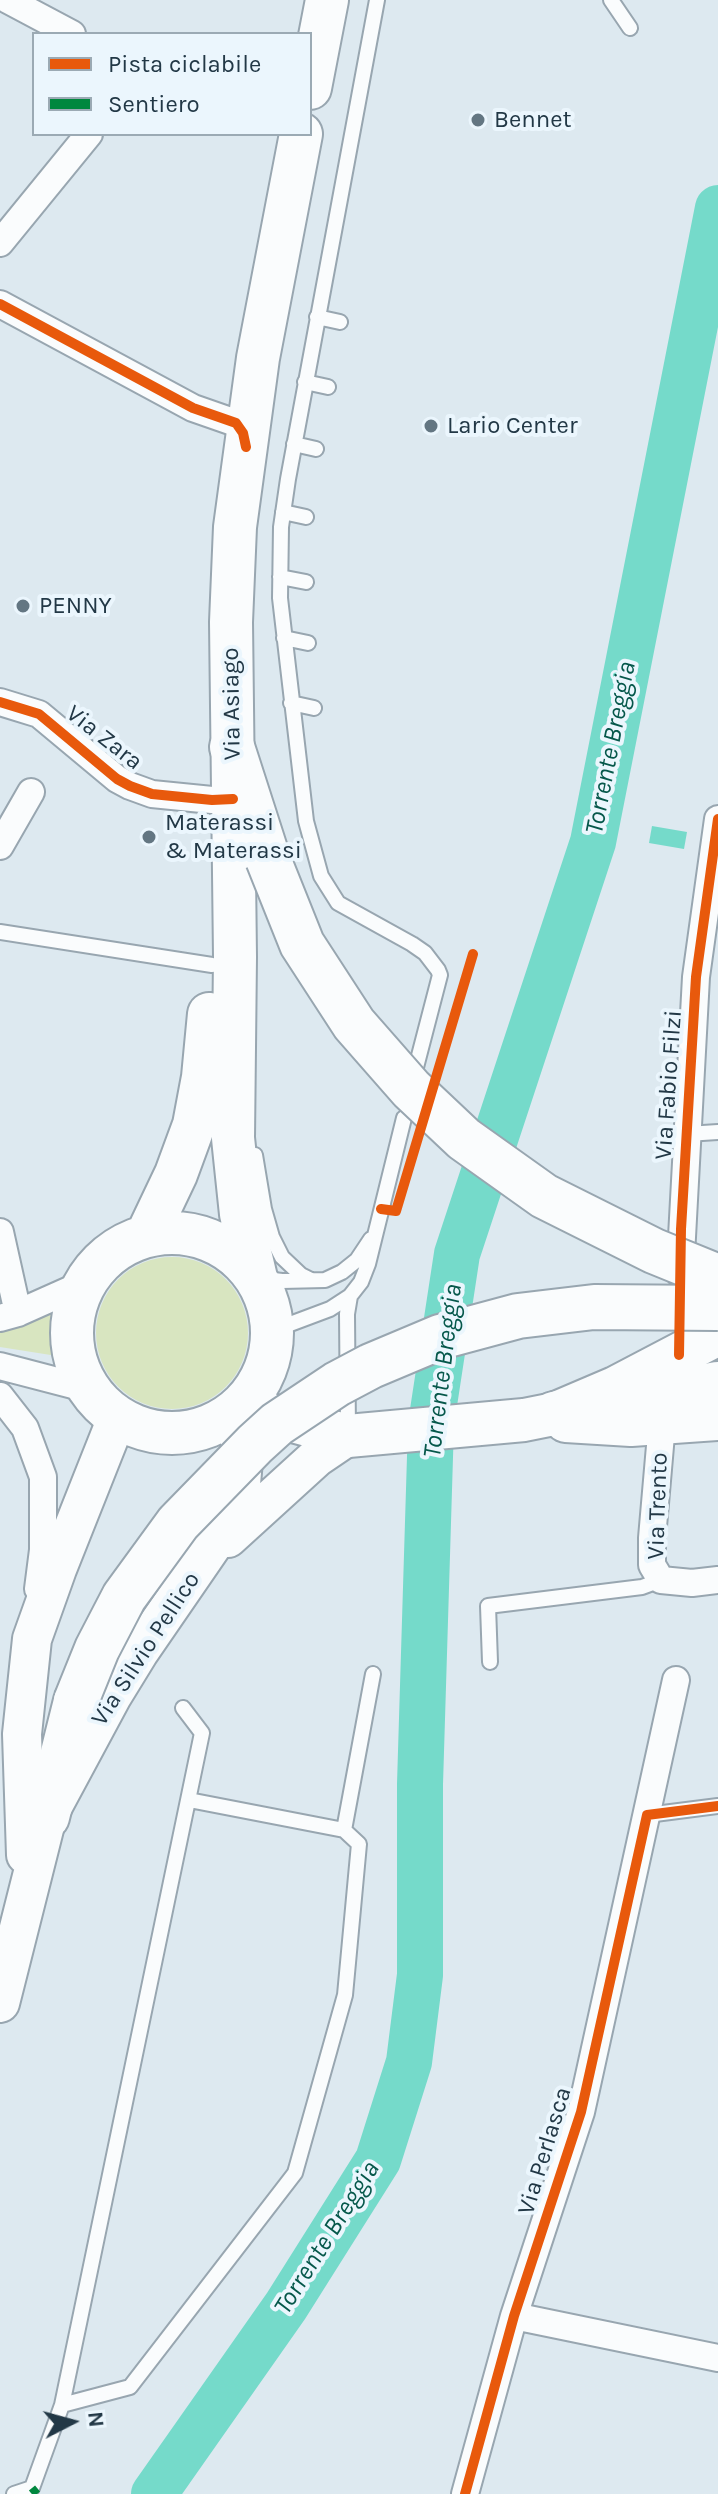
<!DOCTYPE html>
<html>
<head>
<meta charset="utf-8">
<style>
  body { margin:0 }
  #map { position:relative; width:718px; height:2494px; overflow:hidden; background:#dde9f0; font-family:Karla,sans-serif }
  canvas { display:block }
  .legend { position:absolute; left:32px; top:32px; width:280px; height:104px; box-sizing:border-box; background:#ebf6fd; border:2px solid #9baab4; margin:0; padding:10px 14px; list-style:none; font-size:24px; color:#223846 }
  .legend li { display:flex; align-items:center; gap:16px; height:40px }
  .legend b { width:40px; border:2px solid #9baab4 }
  .north { position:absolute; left:32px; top:2382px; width:80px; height:80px; -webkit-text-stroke:6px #ebf6fd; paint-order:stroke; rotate:84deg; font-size:22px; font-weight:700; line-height:32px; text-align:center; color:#223846 }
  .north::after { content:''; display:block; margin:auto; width:28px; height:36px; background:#223846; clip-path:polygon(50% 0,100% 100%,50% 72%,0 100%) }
</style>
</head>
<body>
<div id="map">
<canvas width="718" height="2494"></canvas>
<ul class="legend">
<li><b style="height:10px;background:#e8590c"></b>Pista ciclabile</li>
<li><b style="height:10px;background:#00873e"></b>Sentiero</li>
</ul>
<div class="north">N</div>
</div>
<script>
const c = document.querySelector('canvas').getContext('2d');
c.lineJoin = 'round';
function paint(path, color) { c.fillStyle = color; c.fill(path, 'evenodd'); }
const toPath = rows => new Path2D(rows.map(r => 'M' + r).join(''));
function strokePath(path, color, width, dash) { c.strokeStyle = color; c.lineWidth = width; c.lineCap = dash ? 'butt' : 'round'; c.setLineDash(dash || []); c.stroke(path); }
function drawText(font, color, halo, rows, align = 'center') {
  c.font = font + ' Karla,sans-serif'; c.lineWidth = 8; c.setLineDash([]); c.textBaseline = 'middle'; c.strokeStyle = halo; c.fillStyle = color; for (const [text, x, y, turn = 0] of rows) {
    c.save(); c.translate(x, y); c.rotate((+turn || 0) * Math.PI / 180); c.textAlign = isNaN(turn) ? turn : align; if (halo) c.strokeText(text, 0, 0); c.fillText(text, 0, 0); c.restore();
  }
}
paint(toPath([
  '96 1333a76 76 0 1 1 152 0a76 76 0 1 1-152 0Z',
  [54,1310,57,1356,0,1347,0,1328]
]), '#d8e5c0');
paint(toPath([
  [652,826,687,832,684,849,649,843]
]), '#75daca');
strokePath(toPath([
  [154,2494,286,2306,378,2160,409,2062,420,1975,420,1784,431,1424,457,1254,593,842,718,208]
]), '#75daca', 46);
const lane = toPath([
  [377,0,288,479,281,527,280,598,306,821,321,876,338,903,412,944,425,953,438,970,440,975,414,1075],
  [611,0,630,28],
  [317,317,340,322],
  [305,382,328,387],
  [294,444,316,449],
  [283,512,306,517],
  [280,577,306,582],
  [284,638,308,643],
  [291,703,314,708],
  [0,932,212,965],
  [687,1134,718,1132],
  [255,1155,264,1209,272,1237,282,1257,301,1275,311,1280],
  [257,1278,282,1281,325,1280,342,1272,357,1260,371,1239],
  [272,1326,290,1324,330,1309,350,1296,361,1282,368,1264,404,1118],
  [348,1431,347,1314,350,1296],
  [490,1662,488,1606,642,1587,661,1580],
  [189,1800,344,1830],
  [647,1815,718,1806],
  [62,2405,202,1733,183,1708],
  [14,2494,32,2488,62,2405,130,2387,295,2173,345,1995,359,1844,344,1830,373,1674]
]);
const street = toPath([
  [8,0,72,34],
  [0,243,89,134],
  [0,304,193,408,236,423,243,433,246,447],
  [0,702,39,714,117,779,130,786,152,794,212,800,233,799],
  [0,846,31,792],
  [0,1232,18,1313],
  [680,1274,696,977,718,819],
  [0,1318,18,1313,83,1284],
  [0,1366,88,1389],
  [0,1396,25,1428,43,1477,43,1550,38,1589],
  [662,1423,652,1538,652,1565,661,1580,692,1583,718,1580],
  [514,2316,718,2358],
  [465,2494,514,2316,581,2112,676,1680]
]);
const secondary = toPath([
  [228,1538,317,1457,348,1436],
  [26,1855,22,1734,32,1639,57,1569,117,1418],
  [0,2003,47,1817,112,1696,139,1652,218,1537,240,1496,243,1460,235,1412]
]);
const primary = toPath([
  [310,88,327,0],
  '72 1333a100 100 0 1 1 200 0a100 100 0 1 1-200 0Z',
  [147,1235,176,1174,194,1125,203,1077,209,1014],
  [256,1278,241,1214,233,1138,235,957,231,622,235,527,258,358,301,134],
  [260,1412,348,1436,524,1420,554,1414,615,1388,718,1334],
  [566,1421,631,1425,718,1419]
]);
const highway = toPath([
  [232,747,268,859],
  [554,1414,718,1384],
  [47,1817,76,1701]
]);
strokePath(lane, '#98a6b0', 18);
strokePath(street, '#98a6b0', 30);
strokePath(secondary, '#98a6b0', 42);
strokePath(primary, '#98a6b0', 46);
strokePath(highway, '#98a6b0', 48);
strokePath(lane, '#fafcfd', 14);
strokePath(street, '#fafcfd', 26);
strokePath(secondary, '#fafcfd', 38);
strokePath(primary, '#fafcfd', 42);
strokePath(highway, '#fafcfd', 44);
const highwayBridge = toPath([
  [268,859,302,944,354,1024,411,1089,464,1139,544,1196,654,1251,718,1277],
  [76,1701,97,1649,124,1597,178,1523,255,1444,277,1424,337,1384,371,1366,440,1337,518,1316,594,1307,718,1308]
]);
strokePath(highwayBridge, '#98a6b0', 48, []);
strokePath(highwayBridge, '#fafcfd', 44);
strokePath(toPath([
  [32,2488,37,2494]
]), '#00873e', 8, [16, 8]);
strokePath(toPath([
  [0,304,193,408,236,423,243,433,246,447],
  [0,702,39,714,117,779,130,786,152,794,212,800,233,799],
  [381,1209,396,1211,473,954],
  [679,1355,681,1229,696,977,718,819],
  [465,2494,514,2316,581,2112,647,1815,718,1806]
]), '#e8590c', 10);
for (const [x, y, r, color] of [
  [478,120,8,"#637682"],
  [431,426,8,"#637682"],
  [23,606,8,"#637682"],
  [149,837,8,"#637682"]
]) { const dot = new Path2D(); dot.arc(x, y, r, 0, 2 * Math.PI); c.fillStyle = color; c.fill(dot); strokePath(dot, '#ebf6fd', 3); }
drawText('24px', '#223846', '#ebf6fd', [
  ["Bennet",494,120],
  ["Lario Center",447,426],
  ["PENNY",39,606],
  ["Materassi",165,823],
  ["& Materassi",165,851]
], 'left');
drawText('24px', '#223846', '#ebf6fd', [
  ["Via Asiago",232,704,-91],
  ["Via Zara",104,738,38],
  ["Via Fabio Filzi",669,1085,-86],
  ["Via Trento",658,1506,-88],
  ["Via Silvio Pellico",146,1649,-57],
  ["Via Perlasca",545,2151,-73]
]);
drawText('italic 26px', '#06584b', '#ebf6fd', [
  ["Torrente Breggia",611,748,-79],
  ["Torrente Breggia",443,1371,-83],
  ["Torrente Breggia",327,2238,-58]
]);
</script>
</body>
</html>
